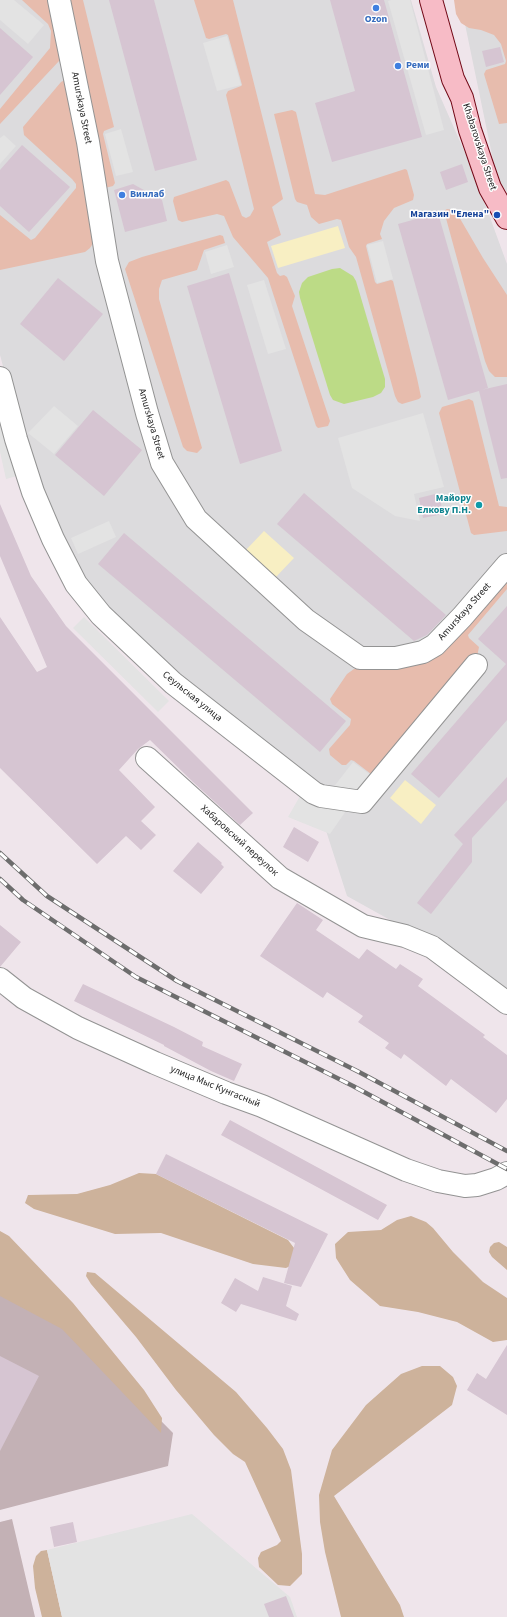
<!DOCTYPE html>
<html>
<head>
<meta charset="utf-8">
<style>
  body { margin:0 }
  canvas { display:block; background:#efe5eb }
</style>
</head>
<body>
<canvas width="507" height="1617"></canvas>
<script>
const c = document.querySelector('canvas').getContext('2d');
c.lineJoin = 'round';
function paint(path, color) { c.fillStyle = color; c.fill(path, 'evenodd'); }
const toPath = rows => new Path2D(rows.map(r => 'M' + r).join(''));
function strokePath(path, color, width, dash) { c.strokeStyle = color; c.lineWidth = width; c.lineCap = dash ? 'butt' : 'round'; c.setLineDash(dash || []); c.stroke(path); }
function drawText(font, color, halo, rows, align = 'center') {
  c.font = font + ' "Source Sans 3",sans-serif'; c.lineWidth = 3; c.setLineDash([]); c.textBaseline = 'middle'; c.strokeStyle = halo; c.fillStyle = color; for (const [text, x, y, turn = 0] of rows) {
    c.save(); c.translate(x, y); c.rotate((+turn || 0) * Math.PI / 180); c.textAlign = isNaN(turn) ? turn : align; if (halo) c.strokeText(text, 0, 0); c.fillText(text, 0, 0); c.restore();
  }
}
paint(toPath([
  [0,0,411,0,436,87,473,171,507,264,507,990,446,951,347,896,312,787,177,680,80,580,33,478,0,355],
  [460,0,507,0,507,192,497,179]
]), '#dcdbdd');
paint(toPath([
  [0,1292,65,1324,173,1433,168,1466,0,1510],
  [12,1519,35,1617,0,1617,0,1522]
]), '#c3b1b5');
paint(toPath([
  [22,0,50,0,62,54,59,61,0,124,0,109,50,48,51,31,48,24],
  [62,0,83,0,114,127,104,131,103,134,115,183,113,186,105,188],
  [194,0,233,0,283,199,272,207,281,235,267,242,277,273,280,276,284,275,287,277,295,296,292,306,330,421,328,426,318,428,316,426,268,278,233,237,224,216,217,214,182,222,178,220,173,201,174,197,226,180,229,182,242,216,246,218,250,216,254,209,226,95,228,91,241,86,242,85,228,35,226,34,209,39,206,38],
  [454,0,507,0,507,123,499,124,484,74,486,70,505,64,506,61,501,44,494,35,481,30,469,28,461,23,456,14],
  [65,80,69,82,95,240,90,248,85,252,0,270,0,215,31,240,35,238,76,188,76,184,72,179,24,135,23,127,61,82],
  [292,110,296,112,315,194,325,195,405,169,407,170,414,195,413,200,394,208,384,221,380,234,382,239,367,244,366,246,375,282,377,284,391,280,393,281,417,378,421,397,419,399,402,404,398,402,395,396,356,257,349,247,341,220,337,219,319,224,311,217,307,205,297,202,295,199,274,114],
  [447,209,455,210,483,258,507,295,507,377,495,377,489,371,485,361,444,211],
  [220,235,223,236,225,243,204,250,197,270,162,280,159,289,159,299,202,448,197,453,187,451,183,447,125,269,129,262,142,257],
  [469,399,473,401,499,506,507,507,507,531,474,535,471,533,439,413,442,407],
  [507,572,507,589,468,635,469,638,479,647,477,657,371,774,354,761,351,760,346,765,342,765,330,755,329,749,350,725,351,719,332,704,330,699,347,674,354,669,409,661]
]), '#e7bcad');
paint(toPath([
  [139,1173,156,1174,288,1240,297,1252,295,1264,286,1268,253,1264,161,1233,115,1234,34,1209,25,1203,28,1195,77,1194,110,1185],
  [411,1216,426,1222,433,1228,453,1252,483,1282,507,1298,507,1340,493,1342,457,1322,418,1312,380,1306,350,1280,336,1258,335,1244,348,1232,381,1230,397,1220],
  [0,1231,9,1236,73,1303,144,1390,162,1418,161,1433,62,1329,0,1296],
  [499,1242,507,1247,507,1270,492,1257,489,1252,490,1247,494,1243],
  [87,1272,95,1273,236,1392,267,1428,283,1449,291,1470,302,1554,302,1574,290,1586,278,1585,259,1567,258,1558,261,1552,277,1545,281,1541,245,1462,233,1454,214,1435,176,1390,136,1337,91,1284,86,1276],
  [422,1366,440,1366,453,1377,457,1386,452,1405,334,1496,400,1605,404,1617,341,1617,325,1552,320,1522,319,1495,332,1450,366,1405,401,1374],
  [47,1550,62,1617,42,1617,35,1588,33,1566,36,1556,41,1551]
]), '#cdb29b');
paint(toPath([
  [338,226,345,248,278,268,271,246],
  [264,531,294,558,275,578,244,552],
  [405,780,436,805,421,824,390,798]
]), '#f8efc3');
paint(toPath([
  [340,268,353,276,356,281,385,379,385,387,381,393,373,397,344,404,333,400,330,395,300,298,299,292,302,283,308,277,332,269]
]), '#bcdb86');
paint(toPath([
  [0,0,14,0,44,25,28,44,0,20],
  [391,0,410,0,444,130,426,135,388,1],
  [227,36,241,85,217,91,203,43],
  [121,129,133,172,116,176,105,134],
  [4,135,16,146,0,164,0,138],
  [383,241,393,279,377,283,367,245],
  [227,245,234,267,211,274,205,252],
  [264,280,286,349,268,354,247,285],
  [0,406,17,476,6,479,0,452],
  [54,406,78,426,54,454,28,433],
  [423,413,444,487,414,494,420,521,395,516,352,488,338,438],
  [109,521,116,537,78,554,71,538],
  [84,617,169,701,158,712,73,628],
  [353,762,372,776,358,795,329,793],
  [300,796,314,805,348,808,330,834,288,817],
  [192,1514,290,1597,297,1617,62,1617,47,1550]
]), '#e3e3e3');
paint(toPath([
  [109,0,154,0,197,160,155,171],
  [330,0,384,0,422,137,332,162,315,103,355,91],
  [0,28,33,57,0,95],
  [500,47,504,62,486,67,482,51],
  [22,145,70,187,29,232,0,206,0,170],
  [462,164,468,182,446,190,440,172],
  [133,184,162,200,167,221,125,232,114,190],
  [438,213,488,388,481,390,507,384,507,478,501,479,479,391,448,400,398,224],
  [229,273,282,451,240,464,187,286],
  [58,278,103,314,64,361,20,324],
  [93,410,142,450,104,496,55,455],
  [304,493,446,615,427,635,414,641,277,524],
  [439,493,443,514,423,518,419,498],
  [0,504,31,576,66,626,253,813,240,825,193,782,150,740,138,749,119,770,155,807,141,821,156,835,141,850,126,836,97,864,0,768,0,617,37,672,47,667,0,556],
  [124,533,346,721,320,752,98,564],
  [507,606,507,720,439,798,411,774,506,664,478,639],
  [507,777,507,800,472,838,472,862,431,914,417,903,463,844,454,835],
  [294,827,319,842,308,862,283,847],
  [198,842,222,863,221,864,224,867,201,894,173,871],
  [297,903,323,920,316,930,359,959,367,949,396,969,400,964,423,979,418,986,485,1035,483,1037,507,1055,507,1099,496,1113,451,1079,446,1086,404,1054,401,1059,385,1048,389,1043,358,1022,363,1016,327,992,323,998,260,956],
  [0,925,21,942,0,967],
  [83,984,174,1027,203,1042,202,1046,242,1064,234,1081,211,1071,164,1046,164,1045,74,1001],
  [230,1120,387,1205,378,1220,221,1135],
  [166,1154,328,1234,301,1287,284,1283,295,1243,156,1174],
  [263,1277,292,1286,286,1306,299,1314,296,1321,241,1304,236,1312,221,1303,235,1278,258,1291],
  [507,1345,507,1415,467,1390,477,1373,486,1379],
  [0,1356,39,1376,0,1451],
  [73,1522,77,1542,54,1547,50,1527],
  [286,1596,294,1617,269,1617,264,1604]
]), '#d6c5d2');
const minor = toPath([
  [59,0,88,142,107,261,147,413,162,463,196,519,306,620,360,658,396,658,423,652,435,645,462,617,507,565],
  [0,378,16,439,33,492,53,539,76,584,101,615,173,683,314,793,321,796,362,802,476,665],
  [147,758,280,878,363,926,405,936,432,947,507,1003]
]);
const tertiary = toPath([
  [0,979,24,998,78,1028,155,1063,226,1093,262,1106,406,1170,438,1181,465,1186,477,1185,496,1179,507,1173]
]);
const secondary = toPath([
  [431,0,453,79,462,98,470,130,481,162,490,188,507,218]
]);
strokePath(minor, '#939393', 24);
strokePath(tertiary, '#939393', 24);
strokePath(secondary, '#720917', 24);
strokePath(minor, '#fff', 22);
strokePath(tertiary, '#fff', 22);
strokePath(secondary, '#f7bbc6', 22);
const rail = toPath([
  [0,853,47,896,177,981,359,1072,507,1151],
  [0,879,23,900,136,977,353,1086,507,1169]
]);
strokePath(rail, '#6d6d6d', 4.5);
strokePath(rail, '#fff', 3, [9]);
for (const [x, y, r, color] of [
  [376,8,4,"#3f7fe0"],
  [398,66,4,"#3f7fe0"],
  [122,195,4,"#3f7fe0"],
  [497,215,4,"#1a4fb4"],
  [479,505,4,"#0f9aa8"]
]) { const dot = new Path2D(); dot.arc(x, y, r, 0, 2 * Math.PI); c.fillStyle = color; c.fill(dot); strokePath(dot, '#fff', 1.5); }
drawText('bold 10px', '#366cbe', '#fff', [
  ["Ozon",376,20,"center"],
  ["Реми",406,66],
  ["Винлаб",130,195]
], 'left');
drawText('10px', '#1f1f1f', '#fff', [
  ["Amurskaya Street",81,108,79],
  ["Khabarovskaya Street",479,147,72],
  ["Amurskaya Street",151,424,74],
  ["Amurskaya Street",465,612,-48],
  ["Сеульская улица",192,697,39],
  ["Хабаровский переулок",239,841,42],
  ["улица Мыс Кунгасный",215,1087,22]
]);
drawText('bold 10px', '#164399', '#fff', [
  ["Магазин \"Елена\"",489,215]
], 'right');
drawText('bold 10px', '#0d838f', '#fff', [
  ["Майору",471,499],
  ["Елкову П.Н.",471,511]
], 'right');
</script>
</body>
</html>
